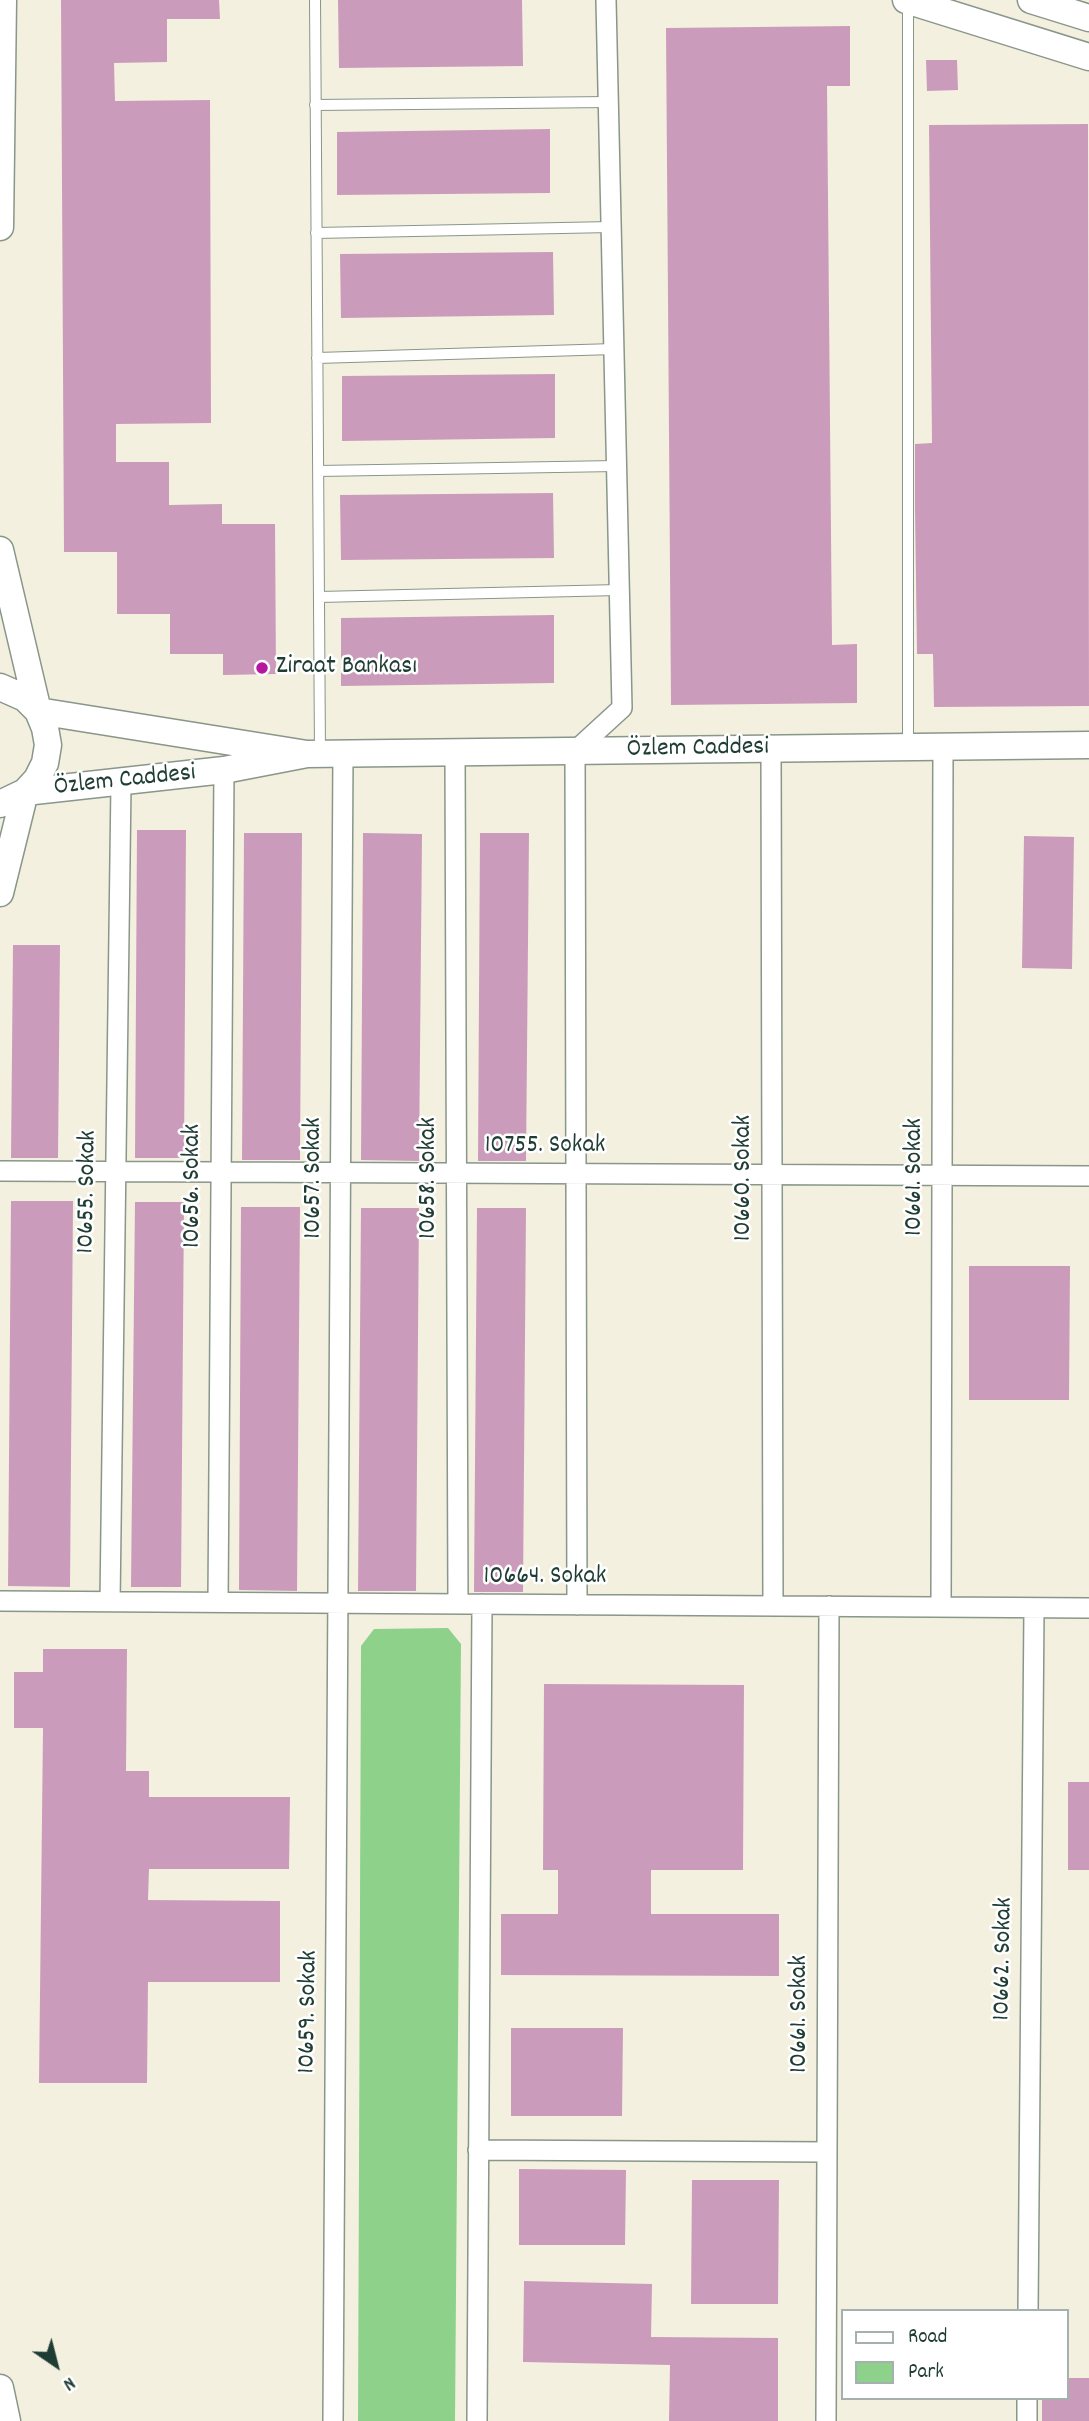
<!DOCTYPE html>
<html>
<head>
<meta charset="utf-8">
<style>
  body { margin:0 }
  #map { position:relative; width:1089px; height:2421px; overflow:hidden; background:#f3f0df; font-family:Dekko,sans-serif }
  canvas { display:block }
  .legend { position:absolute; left:841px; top:2309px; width:228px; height:91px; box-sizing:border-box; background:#fff; border:2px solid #a5b1ae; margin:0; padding:9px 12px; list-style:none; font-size:21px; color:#1f3d34 }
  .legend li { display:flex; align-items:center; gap:14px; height:35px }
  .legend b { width:35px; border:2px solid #a5b1ae }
  .north { position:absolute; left:21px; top:2330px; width:70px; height:70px; -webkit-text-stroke:5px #fff; paint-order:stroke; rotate:145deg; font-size:19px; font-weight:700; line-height:28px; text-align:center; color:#1f3d34 }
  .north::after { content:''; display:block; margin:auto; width:24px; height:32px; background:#1f3d34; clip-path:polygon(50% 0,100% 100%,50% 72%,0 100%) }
</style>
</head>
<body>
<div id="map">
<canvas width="1089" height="2421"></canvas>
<ul class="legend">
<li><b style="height:9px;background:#fff"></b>Road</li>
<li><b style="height:19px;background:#8dd18a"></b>Park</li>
</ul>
<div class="north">N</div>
</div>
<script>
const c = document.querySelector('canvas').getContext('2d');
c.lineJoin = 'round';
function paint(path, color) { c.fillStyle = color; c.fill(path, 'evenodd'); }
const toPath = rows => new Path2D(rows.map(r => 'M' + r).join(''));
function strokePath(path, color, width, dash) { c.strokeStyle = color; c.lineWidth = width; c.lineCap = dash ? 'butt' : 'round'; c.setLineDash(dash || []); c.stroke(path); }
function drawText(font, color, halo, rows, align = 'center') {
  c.font = font + ' Dekko,sans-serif'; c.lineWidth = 5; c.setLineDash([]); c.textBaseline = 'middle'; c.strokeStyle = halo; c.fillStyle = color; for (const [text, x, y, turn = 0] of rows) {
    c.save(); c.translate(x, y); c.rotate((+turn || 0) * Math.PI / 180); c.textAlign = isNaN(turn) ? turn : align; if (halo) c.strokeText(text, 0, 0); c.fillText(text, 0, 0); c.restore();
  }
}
paint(toPath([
  [448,1628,461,1644,455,2421,358,2421,361,1646,374,1629]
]), '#8dd18a');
paint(toPath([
  [61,0,219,0,220,19,167,19,167,62,114,63,115,101,210,100,211,423,116,424,116,462,169,462,169,505,222,504,222,524,275,524,276,674,223,675,223,654,170,654,170,614,117,614,117,552,64,552],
  [338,0,522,0,523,66,339,68],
  [850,26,850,86,827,86,832,645,857,644,857,703,671,705,666,28],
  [926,60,957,60,958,90,927,91],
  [1088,124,1089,706,934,707,933,654,917,654,915,507,915,444,932,443,929,125],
  [550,129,550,193,337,195,337,132],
  [553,252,554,315,341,318,340,254],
  [555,374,555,438,342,441,342,376],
  [553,493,554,558,341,560,340,495],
  [554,615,554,683,341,686,341,618],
  [137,830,186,830,184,1158,135,1158],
  [244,833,302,833,300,1160,242,1160],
  [363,833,422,834,419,1161,361,1160],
  [480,833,529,833,526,1161,478,1161],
  [1024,836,1074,837,1072,969,1022,968],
  [13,945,60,945,58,1158,11,1158],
  [11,1201,73,1201,70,1587,8,1586],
  [135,1202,184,1202,181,1587,131,1587],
  [241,1207,300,1207,297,1591,239,1590],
  [361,1208,419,1208,416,1591,358,1591],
  [477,1208,526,1208,523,1592,474,1592],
  [969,1266,1070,1266,1069,1400,969,1400],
  [43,1649,127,1649,126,1771,149,1771,149,1797,290,1797,289,1869,149,1869,148,1900,280,1901,280,1982,148,1982,147,2083,39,2083,43,1728,14,1728,14,1672,43,1672],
  [544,1684,744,1685,743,1870,651,1870,651,1914,779,1914,779,1976,501,1975,501,1914,558,1914,558,1870,543,1870],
  [1068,1782,1089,1782,1089,1870,1068,1870],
  [511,2028,623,2028,622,2116,511,2116],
  [519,2169,626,2170,625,2245,519,2245],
  [692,2180,779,2180,778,2304,691,2304],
  [524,2281,652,2284,651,2337,778,2338,778,2421,669,2421,670,2365,523,2362],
  [1066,2378,1089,2378,1089,2421,1042,2421,1042,2398,1066,2398]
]), '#cb9bbb');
const lane = toPath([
  [315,0,320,752],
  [908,1,908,745],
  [315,105,609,102],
  [316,233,611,227],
  [317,358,614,349],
  [318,471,616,466],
  [319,597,619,590]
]);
const street = toPath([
  [771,749,773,1606],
  [455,753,458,1604],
  [0,1171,1089,1176],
  [0,1601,1089,1608],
  [110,1601,121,784],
  [218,1602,224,770],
  [577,1605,575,751,622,708,606,0],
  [941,1607,943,747],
  [478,2150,827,2152],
  [1028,2311,1034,1608],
  [333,2421,343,754],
  [477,2421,482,1604],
  [826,2421,829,1606],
  [1027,2421,1027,2398]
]);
const secondary = toPath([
  [906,0,1089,57],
  [1031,0,1089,18],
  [0,227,3,0],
  [0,550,38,711,307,754,224,770,25,792,0,893],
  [0,687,25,698,38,711,45,728,48,745,45,763,37,779,25,792,0,804],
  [307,754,1089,745],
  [0,2388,7,2421]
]);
strokePath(lane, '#89968a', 12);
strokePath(street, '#89968a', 22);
strokePath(secondary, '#89968a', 29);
strokePath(lane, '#fff', 10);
strokePath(street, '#fff', 19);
strokePath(secondary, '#fff', 26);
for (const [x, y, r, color] of [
  [262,668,7,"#b5179e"]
]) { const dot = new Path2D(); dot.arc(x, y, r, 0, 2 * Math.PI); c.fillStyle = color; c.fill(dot); strokePath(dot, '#fff', 2.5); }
drawText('26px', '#1f3d34', '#fff', [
  ["Ziraat Bankası",276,668]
], 'left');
drawText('26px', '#1f3d34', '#fff', [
  ["Özlem Caddesi",698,750,-1],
  ["Özlem Caddesi",125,782,-6],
  ["10755. Sokak",545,1147],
  ["10661. Sokak",916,1177,-90],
  ["10657. Sokak",315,1178,-90],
  ["10658. Sokak",430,1178,-90],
  ["10660. Sokak",745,1178,-90],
  ["10656. Sokak",194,1186,-90],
  ["10655. Sokak",89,1192,-89],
  ["10664. Sokak",545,1578],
  ["10662. Sokak",1005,1959,-89],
  ["10659. Sokak",310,2012,-89],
  ["10661. Sokak",801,2014,-90]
]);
</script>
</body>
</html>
